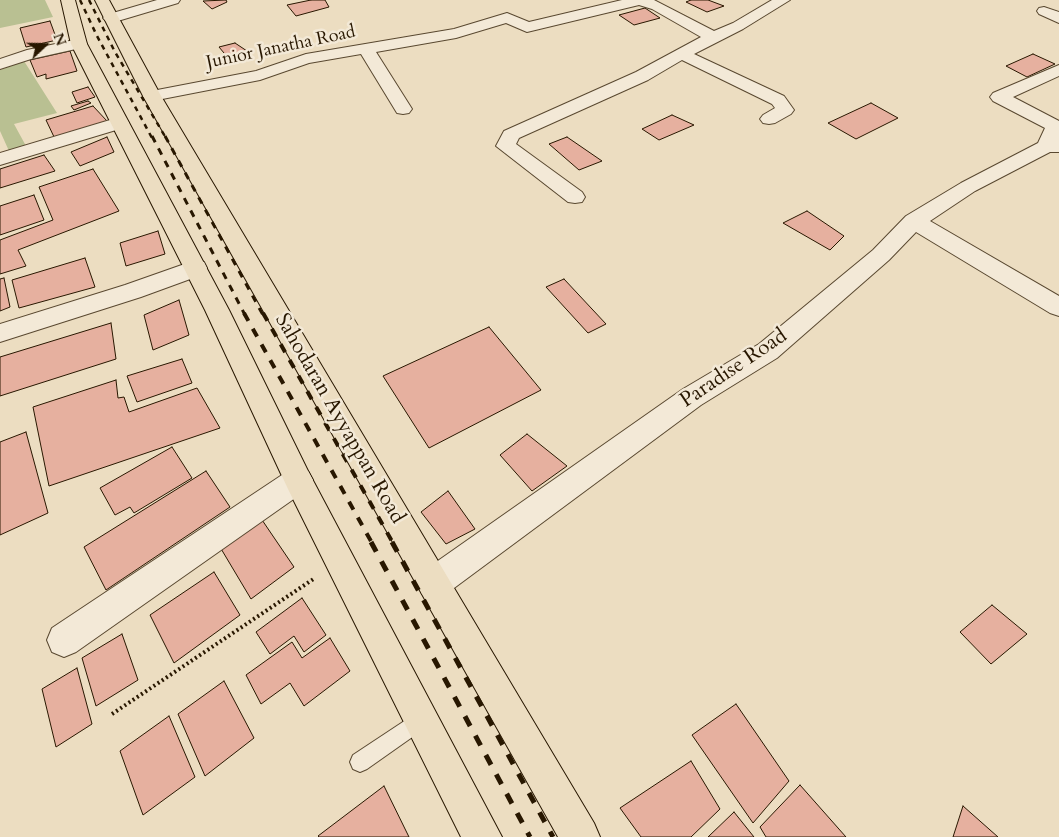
<!DOCTYPE html>
<html>
<head>
<meta charset="utf-8">
<style>
  body { margin:0 }
  #map { position:relative; width:1059px; height:837px; overflow:hidden; background:#ecddc1; font-family:Cardo,serif }
  canvas { display:block }
  .north { position:absolute; left:20px; top:20px; width:50px; height:50px; -webkit-text-stroke:4px #f3e9d7; paint-order:stroke; rotate:69deg; font-size:14px; font-weight:700; line-height:20px; text-align:center; color:#281700 }
  .north::after { content:''; display:block; margin:auto; width:18px; height:22px; background:#281700; clip-path:polygon(50% 0,100% 100%,50% 72%,0 100%) }
</style>
</head>
<body>
<div id="map">
<canvas width="1059" height="837"></canvas>
<div class="north">N</div>
</div>
<script>
const c = document.querySelector('canvas').getContext('2d');
c.lineJoin = 'round';
function paint(path, color) { c.fillStyle = color; c.fill(path, 'evenodd'); }
const toPath = rows => new Path2D(rows.map(r => 'M' + r).join(''));
function strokePath(path, color, width, dash) { c.strokeStyle = color; c.lineWidth = width; c.lineCap = dash ? 'butt' : 'round'; c.setLineDash(dash || []); c.stroke(path); }
function drawText(font, color, halo, rows, align = 'center') {
  c.font = font + ' Cardo,serif'; c.lineWidth = 5; c.setLineDash([]); c.textBaseline = 'middle'; c.strokeStyle = halo; c.fillStyle = color; for (const [text, x, y, turn = 0] of rows) {
    c.save(); c.translate(x, y); c.rotate((+turn || 0) * Math.PI / 180); c.textAlign = isNaN(turn) ? turn : align; if (halo) c.strokeText(text, 0, 0); c.fillText(text, 0, 0); c.restore();
  }
}
paint(toPath([
  [0,0,45,0,53,17,0,28],
  [24,61,57,113,14,124,26,146,9,151,0,131,0,70]
]), '#b9c092');
const building = toPath([
  [226,0,227,2,212,9,203,1,226,0],
  [311,0,325,0,329,7,296,16,287,5,311,0],
  [691,0,708,0,724,6,707,12,686,2,691,0],
  [645,8,660,18,634,25,619,15,645,8],
  [50,21,57,40,26,47,20,28,50,21],
  [235,43,250,53,229,59,219,47,235,43],
  [70,51,77,71,46,79,46,74,37,77,30,60,70,51],
  [1033,54,1055,64,1027,77,1006,66,1033,54],
  [88,87,95,97,77,103,72,92,88,87],
  [88,101,91,103,74,110,71,106,88,101],
  [871,103,898,118,856,139,828,123,871,103],
  [93,106,107,121,55,139,46,120,93,106],
  [672,115,694,125,659,140,642,129,672,115],
  [107,137,114,152,80,166,71,152,107,137],
  [567,137,602,161,579,170,549,144,567,137],
  [44,155,55,171,0,188,0,169,44,155],
  [93,169,119,211,18,250,26,266,0,274,0,240,53,220,39,187,93,169],
  [34,195,44,220,0,235,0,206,34,195],
  [807,211,844,236,830,250,783,223,807,211],
  [158,231,165,254,126,266,120,243,158,231],
  [85,258,95,287,19,308,12,280,85,258],
  [4,278,10,307,0,311,0,279,4,278],
  [564,279,606,324,588,333,546,287,564,279],
  [179,300,189,335,153,350,144,315,179,300],
  [111,323,116,359,0,396,0,357,111,323],
  [489,327,541,390,429,448,383,376,489,327],
  [182,359,192,383,137,402,127,376,182,359],
  [116,380,118,398,124,397,129,412,197,388,220,428,49,486,33,407,116,380],
  [26,432,48,513,0,535,0,442,26,432],
  [527,434,567,466,532,491,500,455,527,434],
  [172,447,192,478,134,513,130,507,115,515,100,488,172,447],
  [206,471,230,507,106,590,84,547,206,471],
  [448,491,475,529,446,544,421,512,448,491],
  [258,514,294,567,251,599,217,542,258,514],
  [214,572,240,615,174,663,150,615,214,572],
  [302,598,326,635,304,652,294,636,270,654,256,632,302,598],
  [992,605,1027,634,991,664,960,632,992,605],
  [122,634,138,680,96,706,82,658,122,634],
  [330,638,350,671,304,706,290,683,261,704,246,675,292,642,302,658,330,638],
  [77,668,92,724,56,747,42,689,77,668],
  [224,681,254,738,205,776,178,714,224,681],
  [736,704,789,781,753,823,692,735,736,704],
  [169,716,195,777,143,815,120,751,169,716],
  [691,761,720,809,691,837,641,837,620,808,691,761],
  [800,785,846,837,766,837,760,827,800,785],
  [384,786,409,837,319,837,318,836,384,786],
  [963,806,998,837,953,837,963,806],
  [734,812,754,837,708,837,734,812]
]);
paint(building, '#e6b09f');
strokePath(building, '#281700', 1);
const lane = toPath([
  [421,710,428,712,430,719,428,726,367,769,360,772,353,769,350,762,353,755,421,710]
]);
const street = toPath([
  [157,0,180,0,178,3,111,23,106,21,103,18,106,15,157,0],
  [622,0,654,0,714,31,733,23,772,0,790,0,743,29,694,54,784,96,794,110,791,114,775,123,769,124,763,123,760,119,763,115,775,108,772,104,682,60,648,80,519,138,516,144,582,192,585,197,582,202,575,203,568,202,496,146,504,131,636,72,701,37,652,9,639,5,527,32,506,23,456,38,376,52,412,109,409,113,403,114,397,113,361,54,309,63,260,80,152,101,146,100,143,96,146,92,152,91,256,71,306,54,454,29,507,13,529,22,622,0],
  [1044,7,1059,12,1059,23,1039,14,1037,11,1039,8,1044,7],
  [79,39,85,41,87,44,85,47,31,59,0,69,0,59,27,50,79,39],
  [1059,65,1059,76,1013,97,1059,121,1059,152,1050,152,975,191,930,221,1059,296,1059,316,1050,313,916,232,889,260,777,358,701,405,446,594,434,599,422,594,418,583,422,572,683,389,759,344,873,250,906,216,961,183,1038,143,1045,128,993,101,990,97,993,93,1059,65],
  [120,117,126,119,129,123,126,127,0,165,0,153,120,117],
  [196,260,204,262,207,268,204,274,141,297,0,342,0,324,125,285,196,260],
  [298,467,308,471,313,480,308,489,76,652,64,657,52,652,47,640,52,628,288,471,298,467]
]);
const primary = toPath([
  [61,0,75,0,87,44,229,310,308,471,502,837,461,837,288,489,205,310,71,44,61,0],
  [95,0,109,0,161,96,594,823,600,837,558,837,143,96,95,0]
]);
strokePath(lane, '#594830', 2);
strokePath(street, '#594830', 2);
strokePath(primary, '#281700', 2);
strokePath(toPath([
  [112,714,315,578]
]), '#281700', 4, [2, 3]);
paint(lane, '#f3e9d7');
paint(street, '#f3e9d7');
paint(primary, '#ecddc1');
strokePath(toPath([
  [80,0,97,36,152,138],
  [89,0,115,52,166,138]
]), '#281700', 2.5, [5, 5]);
strokePath(toPath([
  [152,136,245,315],
  [165,136,263,315]
]), '#281700', 3, [7, 7]);
strokePath(toPath([
  [244,313,372,543],
  [263,313,393,543]
]), '#281700', 4, [9, 9]);
strokePath(toPath([
  [371,542,530,837],
  [392,542,553,837]
]), '#281700', 5, [11, 11]);
drawText('18px', '#281700', '#f3e9d7', [
  ["Junior Janatha Road",281,48,-12]
]);
drawText('21px', '#281700', '#f3e9d7', [
  ["Paradise Road",734,369,-34],
  ["Sahodaran Ayyappan Road",339,419,60]
]);
</script>
</body>
</html>
